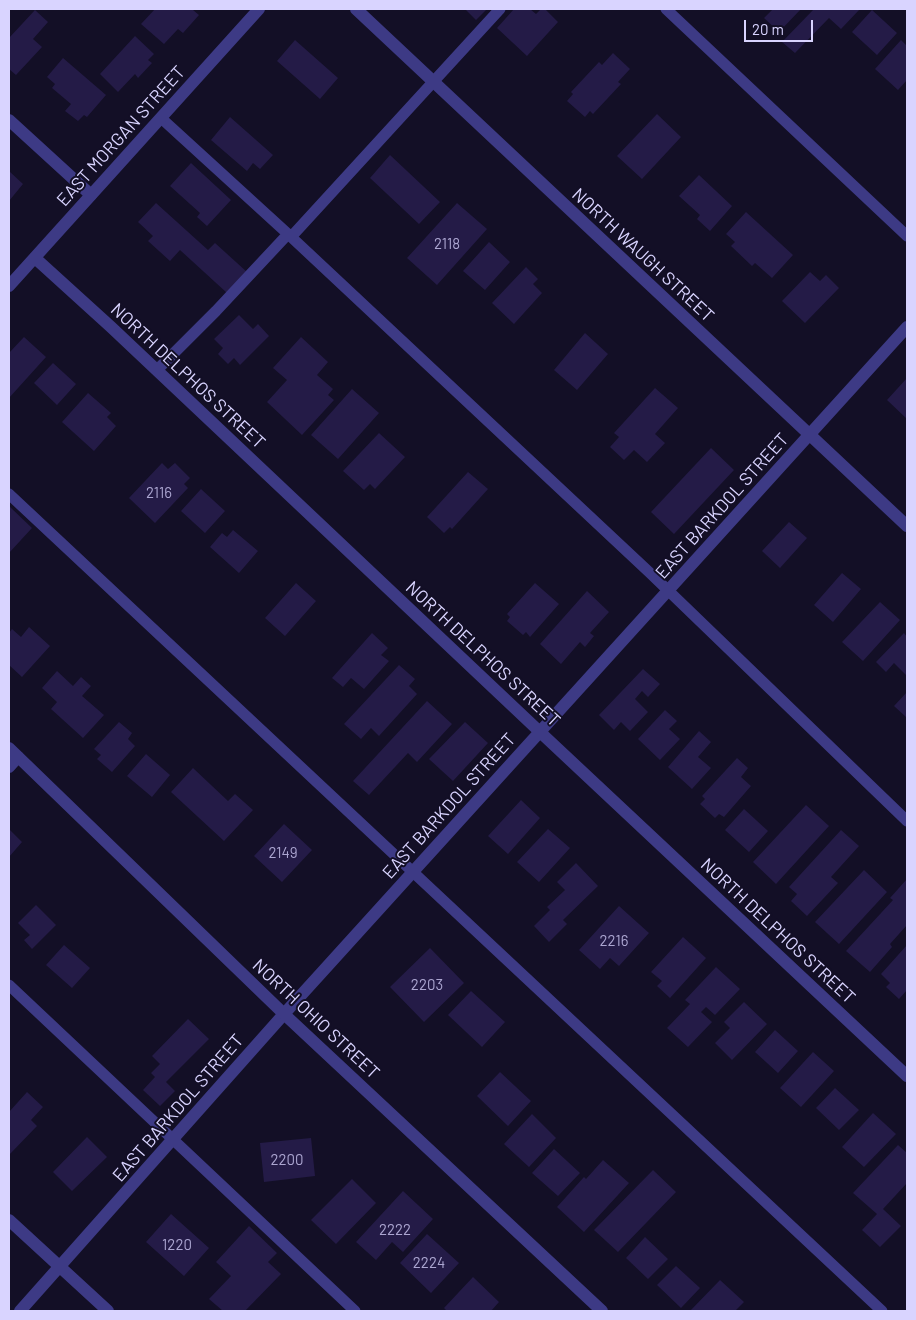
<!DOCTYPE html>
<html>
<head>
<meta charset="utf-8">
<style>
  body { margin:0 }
  #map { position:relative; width:916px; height:1320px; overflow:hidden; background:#130f26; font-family:Barlow,sans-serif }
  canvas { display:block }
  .frame { position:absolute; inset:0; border:10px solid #d9d4ff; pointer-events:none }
  .scale { position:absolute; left:744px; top:20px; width:69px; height:22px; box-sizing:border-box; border:2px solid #d9d4ff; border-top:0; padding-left:6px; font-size:15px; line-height:18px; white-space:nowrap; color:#d9d4ff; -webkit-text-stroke:4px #130f26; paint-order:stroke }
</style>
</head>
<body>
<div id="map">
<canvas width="916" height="1320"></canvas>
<div class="frame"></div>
<div class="scale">20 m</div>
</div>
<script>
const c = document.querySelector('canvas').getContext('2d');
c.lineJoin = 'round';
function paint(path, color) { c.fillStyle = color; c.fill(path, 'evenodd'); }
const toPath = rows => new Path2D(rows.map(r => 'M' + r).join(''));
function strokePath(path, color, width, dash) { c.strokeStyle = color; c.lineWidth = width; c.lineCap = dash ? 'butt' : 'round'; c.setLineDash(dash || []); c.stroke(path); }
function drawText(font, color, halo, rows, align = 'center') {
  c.font = font + ' Barlow,sans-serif'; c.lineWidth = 4; c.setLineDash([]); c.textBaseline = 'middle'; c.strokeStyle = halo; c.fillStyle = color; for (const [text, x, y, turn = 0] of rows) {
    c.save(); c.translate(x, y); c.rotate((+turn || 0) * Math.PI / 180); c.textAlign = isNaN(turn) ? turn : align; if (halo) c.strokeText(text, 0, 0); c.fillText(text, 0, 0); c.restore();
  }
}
paint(toPath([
  [155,9,194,9,193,10,199,15,183,33,178,29,164,44,141,24],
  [465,9,487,9,476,20],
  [514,9,530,9,536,14,541,9,545,9,558,22,527,56,497,28],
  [773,9,801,9,779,32,764,18],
  [814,9,860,9,841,29,829,18,795,53,782,42],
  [35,10,48,22,33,39,42,47,16,75,9,69,9,38],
  [872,10,897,33,877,55,852,32],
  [135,36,154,54,148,60,152,63,138,78,135,74,118,92,100,74],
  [295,40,338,78,320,99,277,61],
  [901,40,907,46,907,80,898,90,875,69],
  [613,53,630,69,618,82,621,84,593,114,590,111,585,117,567,101,573,94,571,92,599,62,602,65],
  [63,58,106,95,87,117,84,115,78,121,65,111,71,104,52,88,55,84,47,77],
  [657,114,681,137,642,179,617,156],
  [230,117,273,155,260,169,253,163,247,171,211,140],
  [390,155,440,202,419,224,370,178],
  [191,163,231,200,207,226,197,217,200,213,170,186],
  [9,171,23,184,9,201],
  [699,175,732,206,710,231,697,219,700,215,679,196],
  [156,203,208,250,215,243,247,272,227,293,180,250,170,261,148,241,153,236,138,222],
  [457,203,487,229,437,285,407,258],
  [746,212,793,255,772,278,755,263,752,266,731,246,735,242,726,234],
  [489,242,510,262,485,290,463,271],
  [526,267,538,279,533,284,542,293,514,324,492,303],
  [810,272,820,281,826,275,839,288,805,323,782,301],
  [239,315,253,329,258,324,269,336,240,365,234,358,228,364,218,354,223,348,214,339],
  [585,333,608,354,577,390,554,370],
  [24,337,46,357,9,398,9,353],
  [301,337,328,362,317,375,333,389,328,395,334,400,302,435,267,402,287,380,273,368],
  [53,363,76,384,57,405,34,383],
  [907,378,907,419,887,400],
  [655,388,678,408,655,434,665,443,647,462,634,450,624,460,610,447,619,437,614,433],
  [352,389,379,413,338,459,311,435],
  [88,393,111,413,107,417,116,426,94,451,62,422],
  [379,433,405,457,375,489,370,484,364,490,343,471],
  [711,448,734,470,674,534,651,512],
  [162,463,168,469,175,463,190,478,184,484,188,488,155,523,129,498],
  [468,472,488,489,452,529,450,527,444,533,427,517],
  [201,489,225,511,205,533,181,511],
  [9,506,32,528,9,553],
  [789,522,807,538,780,568,762,551],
  [233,530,258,551,239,573,210,547,222,533,227,537],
  [842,573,861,589,833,622,814,605],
  [296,583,316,601,285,636,265,618],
  [535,583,559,604,530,637,526,632,523,635,507,621,510,617,507,614],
  [587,591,609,612,590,633,594,636,585,647,580,642,561,664,540,644],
  [880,602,900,620,863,661,842,642],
  [29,627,50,646,22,677,9,665,9,633,12,629,21,637],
  [372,633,388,648,381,655,389,661,364,689,351,678,343,687,332,678],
  [904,633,907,637,907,676,894,663,886,672,876,662],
  [399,665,415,679,409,686,417,694,379,736,371,728,361,739,344,724],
  [643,669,660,684,648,697,642,691,635,699,648,712,630,731,621,722,614,730,599,715],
  [57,671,73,686,81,677,91,686,82,696,104,715,83,738,51,709,57,702,42,688],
  [907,692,907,716,906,717,894,706],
  [427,701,452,724,417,762,408,753,369,795,353,781],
  [665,710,677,721,669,729,680,739,660,760,638,739],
  [119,722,132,733,128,739,135,746,112,772,97,759,101,755,94,749],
  [465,722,488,743,453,781,429,759],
  [699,731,711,742,698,757,711,768,692,789,668,767],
  [146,754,170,775,152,797,127,776],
  [737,758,748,768,741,777,751,786,724,817,719,814,715,818,700,804,705,799,702,796],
  [193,768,228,801,235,794,253,810,224,841,171,792],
  [521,800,540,818,508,854,488,836],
  [806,805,829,826,776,884,753,862],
  [744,809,768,831,749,852,725,830],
  [284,824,312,850,282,882,254,856],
  [9,829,22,842,9,857],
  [548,829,570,848,539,882,517,862],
  [841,830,859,846,831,877,838,883,807,916,791,901,797,894,789,887],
  [576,863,598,886,563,920,567,924,549,942,534,926,550,910,547,907,565,890,557,882],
  [864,870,887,892,839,944,815,922],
  [907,879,907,925,890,944,892,947,870,972,846,951,893,900,890,898],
  [36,905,56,925,32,949,24,940,30,935,18,923],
  [619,906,649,933,619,966,610,958,600,969,579,950],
  [683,937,706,958,670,998,657,986,662,981,651,972],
  [64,945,90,968,72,988,46,965],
  [907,945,907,990,899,999,886,987,890,983,881,974],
  [430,948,464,983,424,1022,390,987],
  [716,967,740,989,715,1015,706,1007,701,1012,712,1022,688,1047,667,1028,690,1004,685,1000],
  [471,991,505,1022,482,1047,448,1015],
  [744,1002,767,1024,732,1060,715,1043,730,1028,724,1022],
  [188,1019,209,1039,166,1082,175,1091,160,1106,143,1090,155,1077,151,1073,160,1064,152,1056],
  [775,1030,798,1051,778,1073,755,1052],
  [813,1052,834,1071,801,1107,780,1088],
  [500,1072,531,1101,508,1126,477,1096],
  [835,1088,859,1110,839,1130,816,1108],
  [27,1092,43,1107,31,1120,37,1126,9,1155,9,1112],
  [873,1113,896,1134,864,1167,842,1147],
  [532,1114,556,1138,529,1167,504,1144],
  [87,1137,107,1157,72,1191,53,1172],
  [311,1138,315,1176,264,1182,260,1143],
  [898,1145,907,1153,907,1183,883,1209,901,1226,880,1247,862,1230,877,1214,853,1193],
  [554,1149,580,1173,558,1196,532,1173],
  [603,1160,629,1183,584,1232,557,1207,584,1177,586,1179],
  [653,1170,676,1192,618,1252,594,1230],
  [352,1179,376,1203,336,1244,311,1220],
  [403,1191,433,1219,403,1252,392,1242,376,1260,356,1242],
  [171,1214,209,1248,184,1276,146,1242],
  [249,1226,277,1253,268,1262,281,1274,245,1311,223,1311,209,1299,231,1276,216,1262],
  [427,1234,459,1263,431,1293,400,1263],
  [645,1237,668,1259,648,1279,626,1258],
  [676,1266,700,1288,681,1308,657,1285],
  [473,1277,499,1302,491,1311,447,1311,444,1308],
  [720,1280,744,1302,735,1311,690,1311]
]), '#241b47');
strokePath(toPath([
  [666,9,907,236],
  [161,118,288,234,649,572,907,821],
  [291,237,500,9],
  [157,370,216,311,288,234],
  [9,494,882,1311],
  [9,985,355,1311]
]), '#3d3a85', 11);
strokePath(toPath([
  [356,9,907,526],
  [9,120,91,195],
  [35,258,111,327,540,732,907,1076],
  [9,767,18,757],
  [9,1220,108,1311],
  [20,1311,284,1014,907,327]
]), '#3d3a85', 12);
strokePath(toPath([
  [9,286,259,9],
  [9,748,284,1014,602,1311]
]), '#3d3a85', 12);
drawText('15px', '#aca6d1', null, [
  ["2118",447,244],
  ["2116",159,493],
  ["2149",283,853],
  ["2216",614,941],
  ["2203",427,985],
  ["2200",287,1160],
  ["2222",395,1230],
  ["1220",177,1245],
  ["2224",429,1263]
]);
drawText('18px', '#d9d4ff', '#130f26', [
  ["EAST MORGAN STREET",121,136,-48],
  ["NORTH WAUGH STREET",643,255,43],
  ["NORTH DELPHOS STREET",188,376,43],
  ["EAST BARKDOL STREET",722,506,-48],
  ["NORTH DELPHOS STREET",483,654,43],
  ["EAST BARKDOL STREET",449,806,-48],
  ["NORTH DELPHOS STREET",778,931,43],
  ["NORTH OHIO STREET",316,1019,43],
  ["EAST BARKDOL STREET",178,1108,-49]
]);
</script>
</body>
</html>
